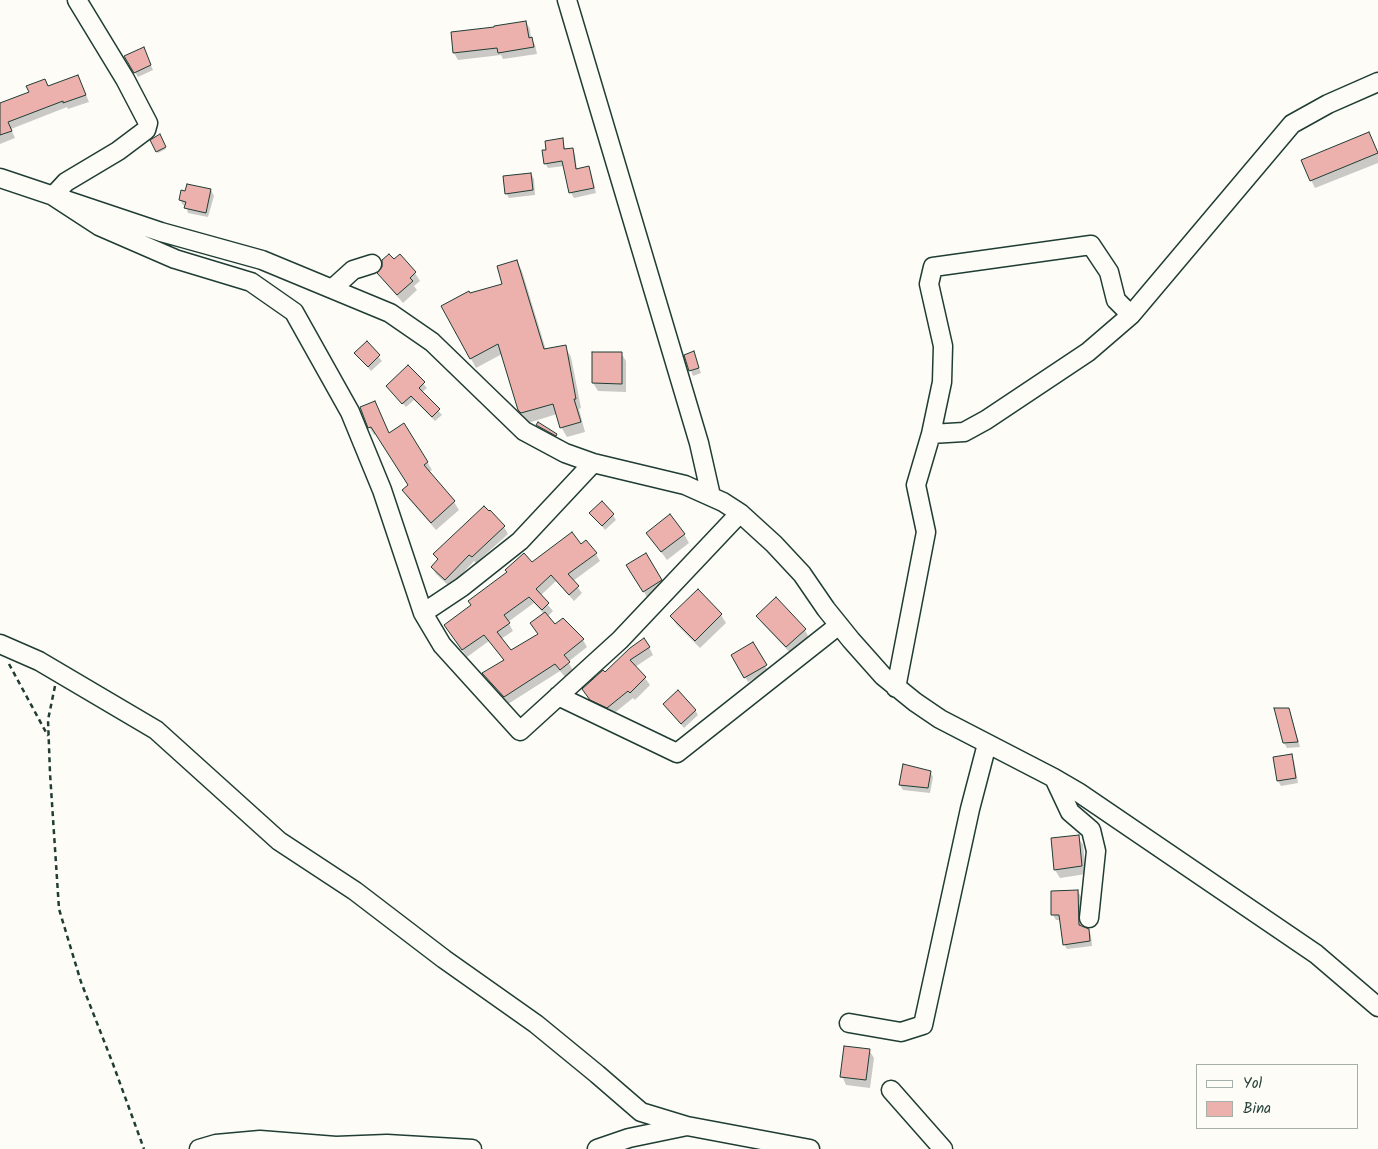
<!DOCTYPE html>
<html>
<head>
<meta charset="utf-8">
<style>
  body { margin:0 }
  #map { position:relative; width:1378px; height:1149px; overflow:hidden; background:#fdfcf7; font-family:Kalam,sans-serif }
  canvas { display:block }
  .legend { position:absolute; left:1196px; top:1064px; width:162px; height:65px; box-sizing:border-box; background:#fdfcf7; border:1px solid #a4b0a9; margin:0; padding:6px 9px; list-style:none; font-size:15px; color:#1f3d34 }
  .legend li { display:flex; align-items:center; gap:10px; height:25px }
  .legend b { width:25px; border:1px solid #a4b0a9 }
</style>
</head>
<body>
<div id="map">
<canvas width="1378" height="1149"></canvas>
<ul class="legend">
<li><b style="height:6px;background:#fdfcf7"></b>Yol</li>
<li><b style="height:14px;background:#ecb1ad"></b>Bina</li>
</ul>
</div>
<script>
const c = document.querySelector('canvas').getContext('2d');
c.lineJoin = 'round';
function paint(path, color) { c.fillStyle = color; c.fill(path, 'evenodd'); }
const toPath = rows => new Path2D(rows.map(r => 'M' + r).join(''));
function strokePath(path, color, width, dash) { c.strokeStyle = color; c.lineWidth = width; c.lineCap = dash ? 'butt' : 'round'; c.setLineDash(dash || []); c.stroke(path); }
paint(toPath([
  [526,22,530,29,531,38,535,45,537,54,503,59,501,55,458,60,454,53,496,28],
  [146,54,153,70,138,77,125,57],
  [78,76,89,102,68,109,67,107,11,129,15,138,0,144,0,104],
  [1369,134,1378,153,1378,163,1315,188,1311,180],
  [160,136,166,149,158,153,152,141],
  [562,140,566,150,572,149,575,154,577,170,588,167,591,172,596,193,574,198,571,193,565,166,548,168,545,163],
  [531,174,534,179,535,195,509,198,506,193],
  [211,190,214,196,208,217,188,213,186,206,183,205,180,200],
  [394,261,415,273,420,281,414,286,417,290,403,303,384,281,379,273],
  [517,261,522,271,546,350,565,347,571,357,581,408,579,409,585,432,567,437,561,427,557,414,528,423,519,410,502,354,476,368,443,307,470,295,504,285],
  [367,343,382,361,371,371,356,353],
  [593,353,621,353,626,361,626,392,598,391,593,383],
  [693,353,701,373,693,376,685,355],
  [408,367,427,388,422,392,442,415,435,421,414,400,406,407,387,386],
  [375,402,389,434,404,424,432,470,428,472,454,502,459,510,436,530,408,498,404,490,409,486,376,434,374,435,369,427],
  [537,425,556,435,559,440,540,430],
  [490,511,504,527,508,534,476,563,474,561,450,587,436,574,432,567,438,561,434,554],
  [591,513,613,515,616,520,605,530],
  [647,533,684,534,689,543,667,560],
  [580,545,596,554,600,561,573,581,582,593,574,601,556,581,540,596,553,611,547,617,554,626,563,619,583,640,587,647,568,662,573,670,565,677,560,671,508,704,488,681,484,674,504,661,489,641,467,657,450,633,532,563],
  [534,603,544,614,531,624,539,635,511,652,501,639,513,631,508,622],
  [646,555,664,586,647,597,628,565],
  [698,591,721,615,726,623,700,648,676,624,671,616],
  [758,616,805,630,809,638,792,655,763,624],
  [753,644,768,671,748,682,733,655],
  [649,647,653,655,635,667,645,678,650,685,635,700,633,698,612,715,596,707,583,690],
  [664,705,695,710,698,715,684,728],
  [1288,709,1291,715,1300,747,1287,748,1284,743],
  [1291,755,1294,761,1298,783,1281,786,1278,781],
  [904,765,930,772,933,777,930,793,903,790,900,785],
  [1078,837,1083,845,1086,874,1060,878,1055,870,1052,839],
  [1078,891,1081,897,1081,927,1088,930,1091,935,1092,946,1067,949,1064,944,1060,920,1056,920,1053,915,1052,892],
  [869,1050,874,1058,870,1088,846,1085,842,1076]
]), '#0003');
const building = toPath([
  [526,21,529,38,532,37,534,47,498,53,497,48,453,53,451,32,494,27,494,26,526,21],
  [144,47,151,65,134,73,124,56,144,47],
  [78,75,86,95,63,103,63,101,8,122,12,131,0,135,0,103,29,92,26,86,45,79,48,86,78,75],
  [1369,132,1378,153,1310,181,1301,160,1369,132],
  [160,134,166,147,156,152,150,140,160,134],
  [563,138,564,149,573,148,576,169,589,166,594,188,569,193,562,161,544,164,542,150,546,150,545,141,563,138],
  [531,173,533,190,505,194,503,176,531,173],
  [187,184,211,189,206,213,184,208,186,202,179,200,181,190,185,191,187,184],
  [389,254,394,259,400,254,416,272,410,278,413,281,397,295,377,273,382,267,382,260,389,254],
  [517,260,544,349,566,345,576,399,574,399,581,422,560,428,553,404,521,413,518,410,498,344,470,359,441,306,469,291,470,293,502,284,497,266,517,260],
  [367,341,380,355,368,367,354,353,367,341],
  [694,351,699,368,689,371,684,355,694,351],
  [592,352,622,352,622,384,592,383,592,352],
  [408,365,425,382,419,388,440,409,432,417,411,396,402,404,386,386,408,365],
  [375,401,389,433,404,423,428,462,424,465,455,501,431,523,402,490,408,485,371,427,368,428,360,407,375,401],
  [538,422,557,434,556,436,536,425,538,422],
  [602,501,614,514,602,526,589,513,602,501],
  [484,506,489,511,490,510,505,526,472,557,469,555,445,580,431,567,438,559,433,554,484,506],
  [670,514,685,534,661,552,646,533,670,514],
  [572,532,581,544,586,540,597,553,568,574,579,586,569,595,551,575,536,589,549,603,542,610,529,597,504,615,510,623,497,632,511,650,538,634,530,623,545,612,555,624,563,618,584,639,564,655,570,662,560,670,555,664,504,697,482,673,504,660,484,635,462,650,444,625,471,605,468,601,507,572,505,570,524,553,532,562,572,532],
  [646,553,662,580,643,592,626,565,646,553],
  [698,589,722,614,695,641,670,616,698,589],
  [776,597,806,629,786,647,756,616,776,597],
  [644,638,650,647,630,660,646,677,630,693,628,691,607,708,590,700,582,689,603,670,605,672,630,648,644,638],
  [753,642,767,665,744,678,731,655,753,642],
  [678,690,696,710,681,724,663,704,678,690],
  [1274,708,1289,708,1298,742,1283,743,1274,708],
  [1292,754,1296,778,1277,781,1273,757,1292,754],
  [903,764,931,771,928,788,899,785,903,764],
  [1079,835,1082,866,1054,870,1051,838,1079,835],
  [1078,890,1079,925,1089,929,1090,941,1063,945,1059,915,1051,915,1051,891,1078,890],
  [844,1046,870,1049,866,1080,840,1077,844,1046]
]);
paint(building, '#ecb1ad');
strokePath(building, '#1f3d34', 1);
const minor = toPath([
  [77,0,125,79,148,123,146,130,118,151,66,182,53,196,99,226,175,259,251,282,294,312,350,412,382,490,423,613,442,645,520,731,620,640,740,513],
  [567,0,699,443,711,496],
  [0,178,161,232,262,260,390,313,432,342,524,431,565,453,593,463,685,485,723,502,740,513,774,544,802,574,826,609,851,640,883,676,915,702,940,719,1054,778,1078,792,1316,954,1378,1007],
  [332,289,353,270,372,264],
  [931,434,942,382,943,346,929,284,933,267,1091,245,1109,272,1116,300,1131,315],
  [423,613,462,587,520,541,593,463],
  [0,644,39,661,156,730,279,841,355,891,444,959,536,1024,597,1074,641,1112,687,1126],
  [896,688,926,532,916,485,931,434,964,432,986,420,1088,352,1131,315,1292,124,1328,104,1378,82],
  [558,696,677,753,839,625],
  [1054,778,1070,812,1091,830,1096,851,1089,918],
  [849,1023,901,1032,923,1025,970,809,987,744],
  [891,1090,943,1149],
  [199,1149,216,1144,260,1140,336,1146,387,1144,472,1149],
  [597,1149,629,1138,687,1126,810,1149]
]);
strokePath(minor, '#1f3d34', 21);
strokePath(toPath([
  [9,664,48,736],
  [55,686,48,720,50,773,59,909,81,982,113,1064,144,1149]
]), '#1f3d34', 2.5, [5, 4]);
strokePath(minor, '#fdfcf7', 18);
</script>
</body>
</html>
